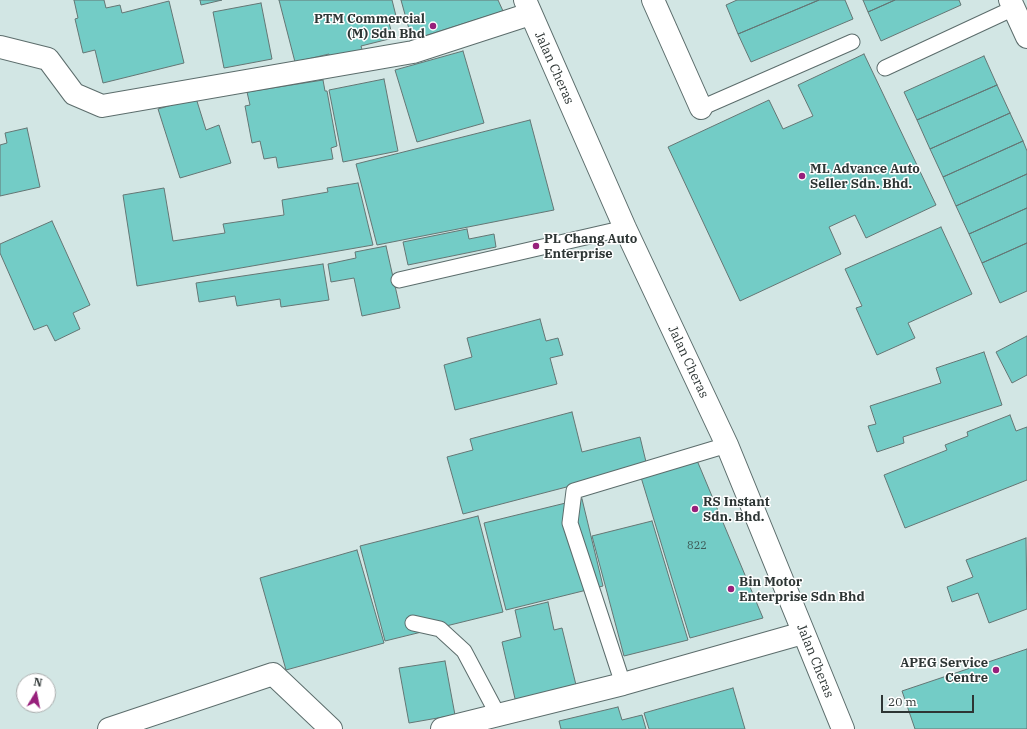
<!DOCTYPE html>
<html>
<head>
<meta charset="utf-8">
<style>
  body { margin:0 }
  #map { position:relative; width:1027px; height:729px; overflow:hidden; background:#d2e6e4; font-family:"IBM Plex Serif",serif }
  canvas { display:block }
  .north { position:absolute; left:16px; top:673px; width:40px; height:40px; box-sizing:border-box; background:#fff; border:1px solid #abaeae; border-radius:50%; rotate:10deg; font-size:11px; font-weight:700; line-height:16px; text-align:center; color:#2d3534 }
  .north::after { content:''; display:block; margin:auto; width:14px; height:18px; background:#97207b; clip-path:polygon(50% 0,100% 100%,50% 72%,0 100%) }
  .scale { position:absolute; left:881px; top:695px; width:93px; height:18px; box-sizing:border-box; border:2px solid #2d3534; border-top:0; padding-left:5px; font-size:12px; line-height:14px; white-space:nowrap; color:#2d3534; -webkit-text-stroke:3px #fff; paint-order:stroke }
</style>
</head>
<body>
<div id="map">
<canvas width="1027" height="729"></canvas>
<div class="north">N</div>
<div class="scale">20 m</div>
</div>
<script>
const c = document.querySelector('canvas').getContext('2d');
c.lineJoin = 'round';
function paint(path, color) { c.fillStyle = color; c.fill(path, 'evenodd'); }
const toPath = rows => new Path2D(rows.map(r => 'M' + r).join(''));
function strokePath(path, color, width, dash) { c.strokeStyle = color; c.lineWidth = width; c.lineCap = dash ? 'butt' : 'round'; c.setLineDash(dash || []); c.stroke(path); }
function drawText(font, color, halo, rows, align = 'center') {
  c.font = font + ' "IBM Plex Serif",serif'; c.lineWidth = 3; c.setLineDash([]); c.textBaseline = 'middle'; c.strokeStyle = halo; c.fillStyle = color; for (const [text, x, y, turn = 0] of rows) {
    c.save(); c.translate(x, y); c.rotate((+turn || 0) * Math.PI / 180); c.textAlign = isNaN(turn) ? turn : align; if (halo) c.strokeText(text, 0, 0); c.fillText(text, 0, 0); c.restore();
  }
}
const building = toPath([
  [74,0,104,0,106,8,120,5,122,13,169,1,184,63,103,83,95,50,83,53,75,19,78,18,74,0],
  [200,0,222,0,201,5,200,0],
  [279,0,392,0,396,16,388,19,393,38,361,46,363,53,331,61,329,54,295,62,279,0],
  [401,0,498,0,503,11,412,40,401,0],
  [737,0,819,0,738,34,726,5,737,0],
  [819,0,845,0,853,19,751,62,738,34,819,0],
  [863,0,895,0,868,12,863,0],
  [895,0,959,0,961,5,881,41,868,12,895,0],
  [261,3,272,59,224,68,213,12,261,3],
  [463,51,484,123,417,142,395,70,463,51],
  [864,54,936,205,866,238,855,215,829,227,841,254,740,301,668,147,769,100,783,129,813,116,798,85,864,54],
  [984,56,997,85,917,120,904,92,984,56],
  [384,79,398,151,343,162,329,90,384,79],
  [323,80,325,91,327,91,337,146,331,148,333,159,278,168,276,157,264,159,260,141,252,143,245,106,250,105,247,92,323,80],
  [997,85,1010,113,930,149,917,120,997,85],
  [196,98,206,130,219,125,231,163,180,178,158,109,196,98],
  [1010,113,1023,141,943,177,930,149,1010,113],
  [530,120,554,210,377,245,356,164,530,120],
  [27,128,40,187,0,196,0,145,7,143,5,133,27,128],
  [1023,141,1027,151,1027,174,956,206,943,177,1023,141],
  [1027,174,1027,208,969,234,956,206,1027,174],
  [358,183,373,245,137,286,123,195,164,188,173,241,225,233,223,224,284,215,282,200,328,192,327,188,358,183],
  [1027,208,1027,243,982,263,969,234,1027,208],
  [52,221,90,305,73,313,80,329,55,341,47,325,34,330,0,253,0,244,52,221],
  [941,227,972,294,908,323,915,338,877,355,856,308,862,306,845,269,941,227],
  [467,229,469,239,494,234,496,247,408,265,403,242,467,229],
  [1027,243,1027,291,1000,303,982,263,1027,243],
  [386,246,400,308,362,316,354,278,331,282,328,264,356,258,355,252,386,246],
  [323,264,329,300,281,307,280,299,237,306,235,296,199,302,196,283,323,264],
  [540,319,546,341,558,338,563,355,550,358,557,384,455,410,444,365,472,357,467,338,540,319],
  [1027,336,1027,375,1012,383,996,352,1027,336],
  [984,352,1002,405,903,437,904,443,877,452,868,426,876,424,870,406,941,383,936,368,984,352],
  [572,412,582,452,640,437,647,466,463,514,447,457,473,450,470,439,572,412],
  [1010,415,1016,431,1027,427,1027,480,905,528,884,475,947,450,945,445,968,436,967,432,1010,415],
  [696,458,763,618,690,638,640,474,696,458],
  [582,499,603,586,506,610,484,523,582,499],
  [478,516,503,612,385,641,360,546,478,516],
  [652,521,688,640,624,656,592,536,652,521],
  [1026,538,1027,609,989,623,978,593,952,602,947,587,973,577,966,560,1026,538],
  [357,550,384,643,286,670,260,578,357,550],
  [548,602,554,630,562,628,577,689,516,703,502,642,521,637,515,610,548,602],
  [1027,649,1027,729,915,729,902,691,1027,649],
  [445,661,455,715,409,723,399,668,445,661],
  [733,688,745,729,649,729,644,713,733,688],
  [618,707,622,720,642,715,646,729,561,729,559,721,618,707]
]);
paint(building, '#73ccc6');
strokePath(building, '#647674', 1);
const service = toPath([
  [885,68,1014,8],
  [701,108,852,42],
  [399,280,625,228],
  [413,623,440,629,464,651,498,715],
  [623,684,570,523,574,491,727,445]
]);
const minor = toPath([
  [653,0,701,108],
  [1010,0,1027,37],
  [0,47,48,59,74,94,102,106,413,52,530,14],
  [109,729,273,674,331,729],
  [442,729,623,684,803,633]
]);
const primary = toPath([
  [525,0,625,228,727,445,843,729]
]);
strokePath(service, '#5c6d6c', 17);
strokePath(minor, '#5c6d6c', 24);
strokePath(primary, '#5c6d6c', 24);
strokePath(service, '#fff', 15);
strokePath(minor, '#fff', 22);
strokePath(primary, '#fff', 22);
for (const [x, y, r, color] of [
  [433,26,4,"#97207b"],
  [802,176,4,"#97207b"],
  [536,246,4,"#97207b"],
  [695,509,4,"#97207b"],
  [731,589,4,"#97207b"],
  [996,670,4,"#97207b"]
]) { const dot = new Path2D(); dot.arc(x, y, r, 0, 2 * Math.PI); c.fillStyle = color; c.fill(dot); strokePath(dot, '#fff', 1.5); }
drawText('11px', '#3e5b58', null, [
  ["822",697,546]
]);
drawText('bold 13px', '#2d3534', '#fff', [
  ["PTM Commercial",425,19,"right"],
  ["(M) Sdn Bhd",425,34,"right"],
  ["ML Advance Auto",810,169],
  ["Seller Sdn. Bhd.",810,184],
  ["PL Chang Auto",544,239],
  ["Enterprise",544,254],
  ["RS Instant",703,502],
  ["Sdn. Bhd.",703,517],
  ["Bin Motor",739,582],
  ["Enterprise Sdn Bhd",739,597],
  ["APEG Service",988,663,"right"],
  ["Centre",988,678,"right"]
], 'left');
drawText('13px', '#2d3534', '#fff', [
  ["Jalan Cheras",554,68,66],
  ["Jalan Cheras",688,362,65],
  ["Jalan Cheras",815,661,68]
]);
</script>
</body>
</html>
